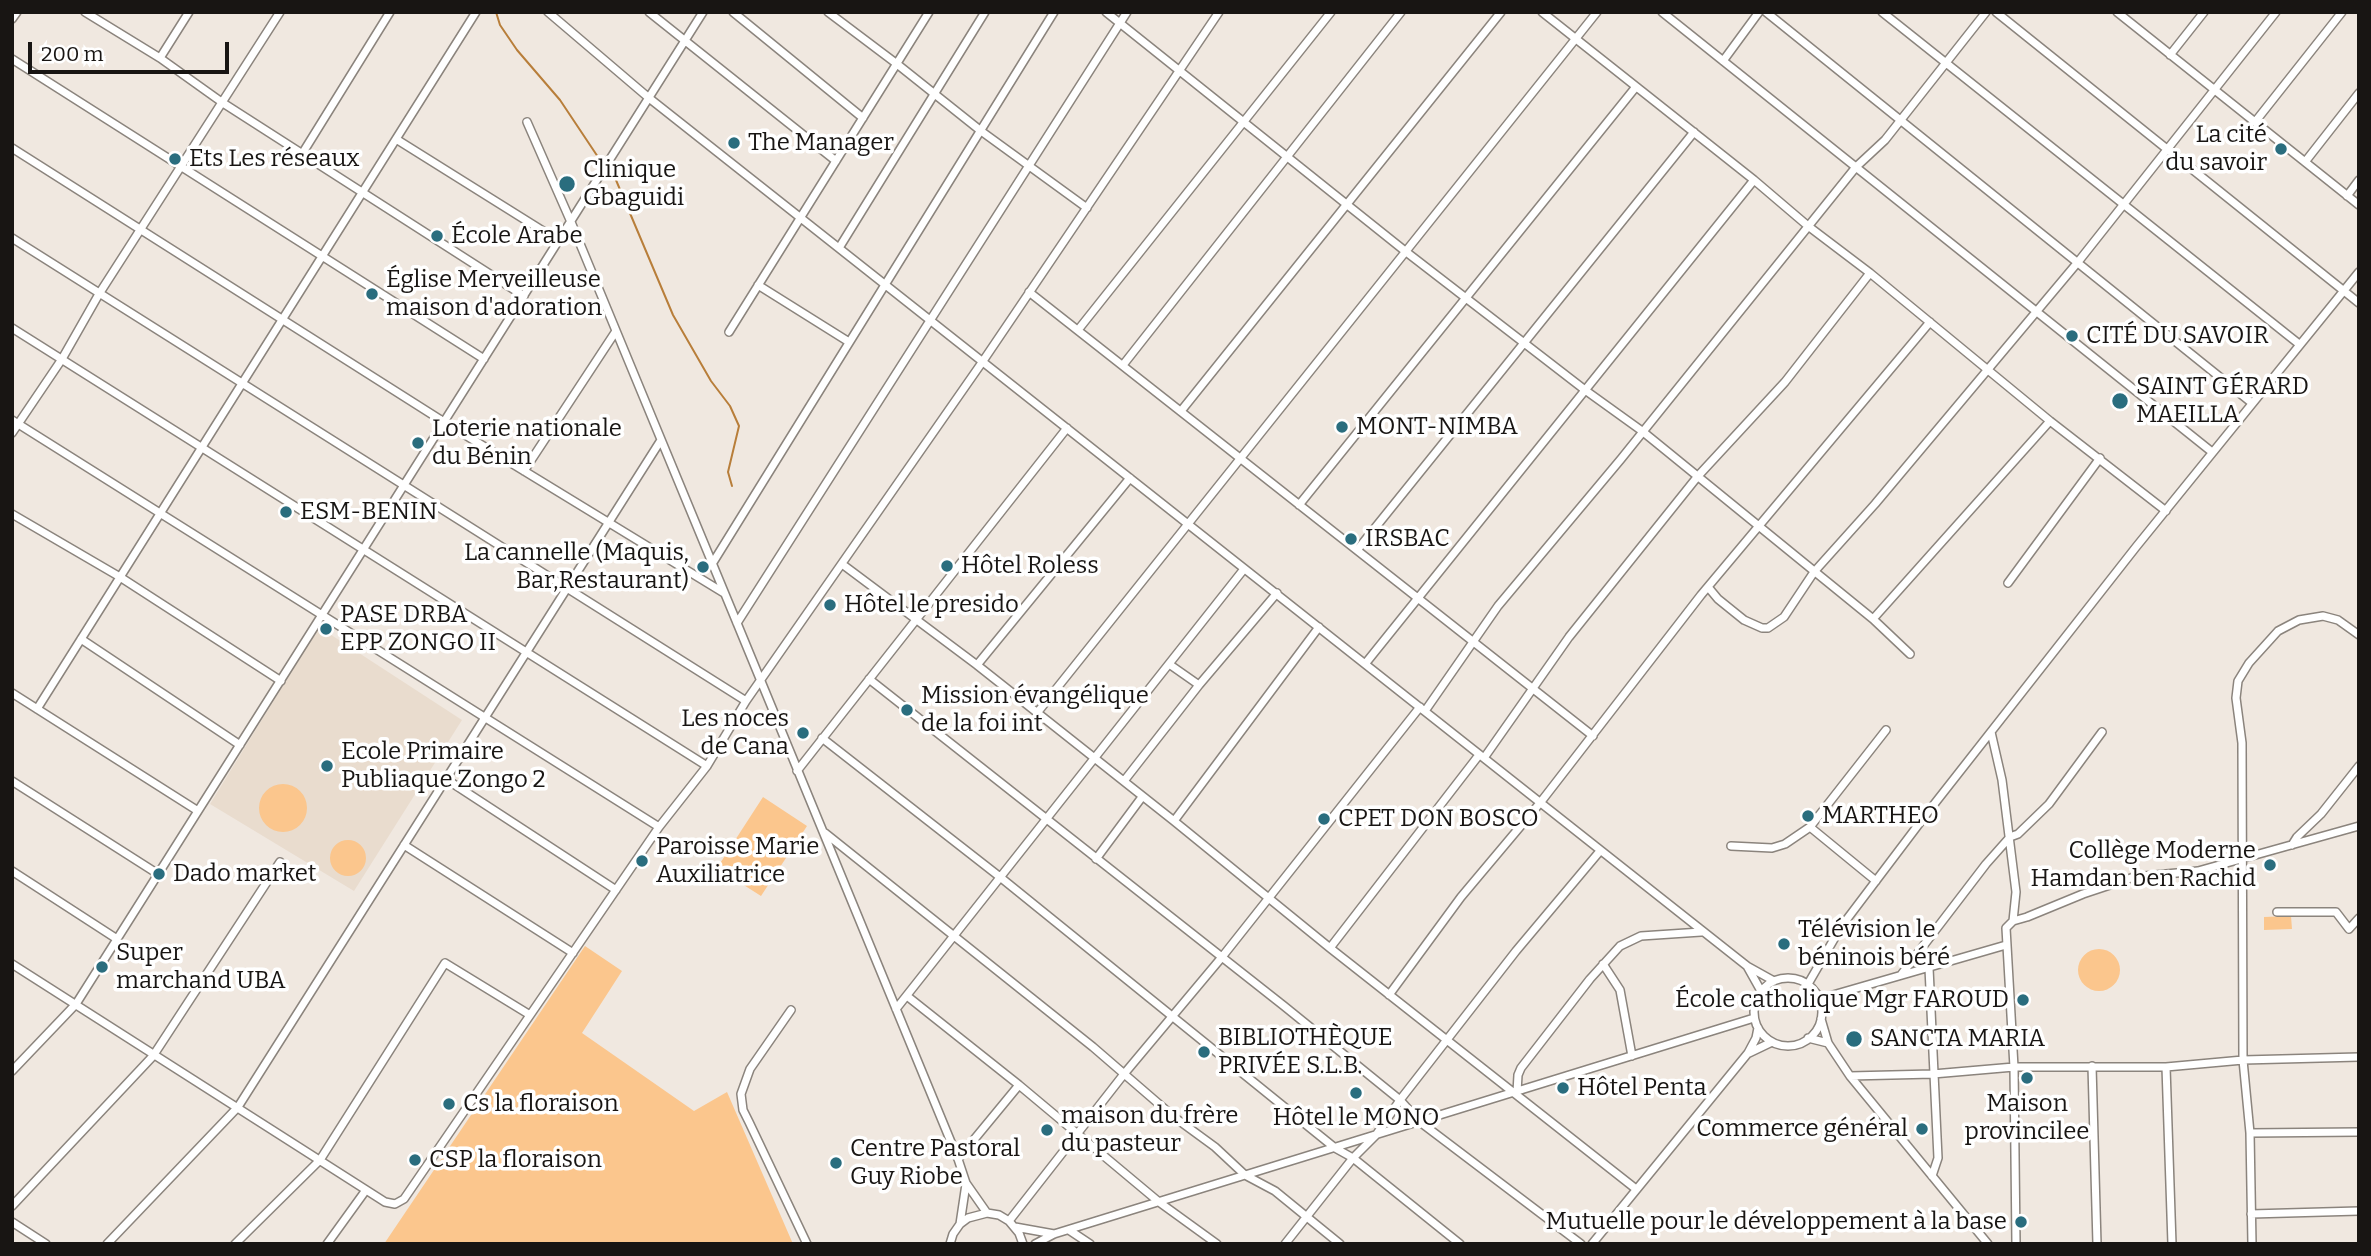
<!DOCTYPE html>
<html>
<head>
<meta charset="utf-8">
<style>
  body { margin:0 }
  #map { position:relative; width:2371px; height:1256px; overflow:hidden; background:#f0e8e0; font-family:Bitter,serif }
  canvas { display:block }
  .frame { position:absolute; inset:0; border:14px solid #181513; pointer-events:none }
  .scale { position:absolute; left:28px; top:42px; width:201px; height:32px; box-sizing:border-box; border:4px solid #181513; border-top:0; padding-left:9px; font-size:21px; line-height:24px; white-space:nowrap; color:#181513; -webkit-text-stroke:5px #fff; paint-order:stroke }
</style>
</head>
<body>
<div id="map">
<canvas width="2371" height="1256"></canvas>
<div class="frame"></div>
<div class="scale">200 m</div>
</div>
<script>
const c = document.querySelector('canvas').getContext('2d');
c.lineJoin = 'round';
function paint(path, color) { c.fillStyle = color; c.fill(path, 'evenodd'); }
const toPath = rows => new Path2D(rows.map(r => 'M' + r).join(''));
function strokePath(path, color, width, dash) { c.strokeStyle = color; c.lineWidth = width; c.lineCap = dash ? 'butt' : 'round'; c.setLineDash(dash || []); c.stroke(path); }
function drawText(font, color, halo, rows, align = 'center') {
  c.font = font + ' Bitter,serif'; c.lineWidth = 7; c.setLineDash([]); c.textBaseline = 'middle'; c.strokeStyle = halo; c.fillStyle = color; for (const [text, x, y, turn = 0] of rows) {
    c.save(); c.translate(x, y); c.rotate((+turn || 0) * Math.PI / 180); c.textAlign = isNaN(turn) ? turn : align; if (halo) c.strokeText(text, 0, 0); c.fillText(text, 0, 0); c.restore();
  }
}
paint(toPath([
  [319,627,462,720,354,891,210,804]
]), '#e9dcce');
paint(toPath([
  '259 808a24 24 0 1 1 48 0a24 24 0 1 1-48 0Z',
  [763,797,807,826,761,896,717,868],
  '330 858a18 18 0 1 1 36 0a18 18 0 1 1-36 0Z',
  [2291,916,2292,929,2264,930,2264,917],
  [585,946,622,971,582,1033,694,1111,727,1092,793,1244,384,1244],
  '2078 970a21 21 0 1 1 42 0a21 21 0 1 1-42 0Z'
]), '#fbc68d');
strokePath(toPath([
  [496,12,500,25,517,50,560,100,600,160],
  [613,173,673,315,711,381,730,406,739,426,728,472,732,486]
]), '#b87e3a', 2);
const minor = toPath([
  [85,12,160,58,223,103,524,296],
  [548,12,649,98,1747,966],
  [649,12,836,161],
  [733,12,863,118],
  [828,12,897,64,981,131,1087,208],
  [1106,12,1405,251,1585,390,1642,431,1873,619,1910,654],
  [1542,12,1754,180,1808,226,1870,273,2050,421,2166,511],
  [1662,12,2212,452],
  [1766,12,2252,403],
  [1882,12,2299,344],
  [1996,12,2359,303],
  [2117,12,2359,205],
  [12,19,17,12],
  [2170,55,2204,12],
  [160,58,189,12],
  [12,59,484,359],
  [1723,61,1759,12],
  [527,122,571,222,737,623,958,1159,966,1183,987,1213],
  [2255,122,2342,12],
  [396,139,559,241],
  [12,148,444,422,724,593],
  [302,154,390,12],
  [2305,162,2359,93],
  [2347,196,2359,180],
  [12,238,746,701],
  [839,248,985,12],
  [758,285,849,342],
  [1029,292,1593,736],
  [12,328,707,766],
  [1078,330,1331,12],
  [729,332,929,12],
  [1123,365,1401,12],
  [1181,411,1501,12],
  [12,420,659,827],
  [12,433,62,359,99,294,280,12],
  [524,471,616,331],
  [1299,505,1635,88],
  [12,514,120,577,281,681],
  [1358,549,1694,132],
  [712,564,1054,12],
  [842,564,977,665,1174,821,1330,948,1636,1189],
  [2008,583,2100,458],
  [1708,587,1718,599,1744,620,1762,628,1768,628,1784,617,1814,572,1875,504,2078,262,2276,12],
  [1873,619,2050,421],
  [737,623,1127,12],
  [81,639,240,745],
  [1169,664,1199,685],
  [1365,664,1754,180],
  [977,665,1130,478],
  [869,679,1284,1006,1400,1100,1420,1122,1581,1244],
  [12,693,198,811],
  [37,709,476,12],
  [1425,711,1498,606,1621,459,1856,167,1885,140,1986,12],
  [1037,713,1597,12],
  [1991,732,2002,780,2016,892,2013,921,2006,928,2014,1067,2016,1244],
  [822,738,1000,877,1335,1148,1353,1158,1460,1244],
  [1484,758,1569,637,1698,476,1785,382,1870,273],
  [797,771,1067,428],
  [446,779,616,890],
  [12,781,158,874],
  [1124,781,1199,685,1277,593],
  [1174,821,1319,627],
  [1810,827,1876,881],
  [825,833,1093,1047,1174,1117,1215,1147,1245,1175,1275,1191,1340,1244],
  [404,845,573,953],
  [2292,845,2297,837,2321,814,2359,766],
  [1731,846,1772,848,1785,844,1810,827,1886,730],
  [1096,859,1142,797],
  [12,871,117,939],
  [2277,912,2336,912,2349,929,2359,918],
  [2013,921,2027,917,2083,894,2134,877,2198,871,2359,826],
  [1330,948,1479,755],
  [12,964,385,1202,395,1204,404,1199,659,827,707,766,746,701,983,361,1219,12],
  [1603,964,1620,990,1632,1056],
  [1929,968,1938,1158,1932,1176],
  [1901,975,1986,864,2010,837,2018,834,2049,804,2102,732],
  '1754 1012a34 34 0 1 1 68 0a34 34 0 1 1-68 0Z',
  [1808,984,1841,927,1928,812,2136,547,2359,272],
  [1761,991,1747,966,1774,981],
  [1389,995,1461,897,1540,803,1701,595,1930,322],
  [907,996,1019,1085,1159,1202,1217,1244],
  [1819,999,2006,945],
  [896,1009,1244,569],
  [791,1010,750,1069,741,1094,743,1110,749,1122,807,1244],
  [1821,1019,1828,1043,1850,1076,1988,1244],
  [1808,1038,1828,1043],
  [1749,1053,1772,1042],
  [2092,1066,2097,1244],
  [2166,1067,2172,1244],
  [12,1071,76,1004,703,12],
  [1850,1076,1933,1074,2014,1067,2166,1067,2243,1060,2359,1057],
  [1517,1092,1518,1075,1521,1068,1590,979,1620,946,1641,936,1701,932],
  [2250,1133,2359,1132],
  [958,1159,1019,1085],
  [12,1206,153,1056,280,862],
  [2251,1214,2359,1211],
  [1009,1221,1124,1074,1222,957,1420,707],
  [12,1222,46,1244],
  [960,1224,966,1184],
  [1015,1227,1054,1234],
  [1069,1230,1090,1244],
  [107,1244,238,1107,661,440],
  [235,1244,320,1160,445,963,530,1015],
  [327,1244,366,1190],
  [950,1244,953,1234,960,1224,968,1218,987,1213,999,1215,1009,1221,1019,1233,1023,1244],
  [1035,1244,1054,1234,1754,1018],
  [1285,1244,1353,1158,1376,1135,1400,1100,1516,951,1600,851],
  [1592,1244,1748,1053,1756,1038,1758,1028],
  [2252,1244,2250,1133,2243,1060,2242,743,2236,698,2238,681,2249,663,2278,631,2299,620,2323,616,2338,620,2359,635]
]);
strokePath(minor, '#8b847d', 10);
strokePath(minor, '#fff', 7);
for (const [x, y, r, color] of [
  [734,143,7,"#2a6d7e"],
  [2281,149,7,"#2a6d7e"],
  [175,159,7,"#2a6d7e"],
  [567,184,9,"#2a6d7e"],
  [437,236,7,"#2a6d7e"],
  [372,294,7,"#2a6d7e"],
  [2072,336,7,"#2a6d7e"],
  [2120,401,9,"#2a6d7e"],
  [1342,427,7,"#2a6d7e"],
  [418,443,7,"#2a6d7e"],
  [286,512,7,"#2a6d7e"],
  [1351,539,7,"#2a6d7e"],
  [947,566,7,"#2a6d7e"],
  [703,567,7,"#2a6d7e"],
  [830,605,7,"#2a6d7e"],
  [326,629,7,"#2a6d7e"],
  [907,710,7,"#2a6d7e"],
  [803,733,7,"#2a6d7e"],
  [327,766,7,"#2a6d7e"],
  [1808,816,7,"#2a6d7e"],
  [1324,819,7,"#2a6d7e"],
  [642,861,7,"#2a6d7e"],
  [2270,865,7,"#2a6d7e"],
  [159,874,7,"#2a6d7e"],
  [1784,944,7,"#2a6d7e"],
  [102,967,7,"#2a6d7e"],
  [2023,1000,7,"#2a6d7e"],
  [1854,1039,9,"#2a6d7e"],
  [1204,1052,7,"#2a6d7e"],
  [2027,1078,7,"#2a6d7e"],
  [1563,1088,7,"#2a6d7e"],
  [1356,1093,7,"#2a6d7e"],
  [449,1104,7,"#2a6d7e"],
  [1922,1129,7,"#2a6d7e"],
  [1047,1130,7,"#2a6d7e"],
  [415,1160,7,"#2a6d7e"],
  [836,1163,7,"#2a6d7e"],
  [2021,1222,7,"#2a6d7e"]
]) { const dot = new Path2D(); dot.arc(x, y, r, 0, 2 * Math.PI); c.fillStyle = color; c.fill(dot); strokePath(dot, '#fff', 2.5); }
drawText('24px', '#181513', '#fff', [
  ["La cité",2267,135,"right"],
  ["du savoir",2267,163,"right"],
  ["The Manager",748,143],
  ["Ets Les réseaux",189,159],
  ["Clinique",583,170],
  ["Gbaguidi",583,198],
  ["École Arabe",451,236],
  ["Église Merveilleuse",386,280],
  ["maison d'adoration",386,308],
  ["CITÉ DU SAVOIR",2086,336],
  ["SAINT GÉRARD",2136,387],
  ["MAEILLA",2136,415],
  ["MONT-NIMBA",1356,427],
  ["Loterie nationale",432,429],
  ["du Bénin",432,457],
  ["ESM-BENIN",300,512],
  ["IRSBAC",1365,539],
  ["La cannelle (Maquis,",689,553,"right"],
  ["Bar,Restaurant)",689,581,"right"],
  ["Hôtel Roless",961,566],
  ["Hôtel le presido",844,605],
  ["PASE DRBA",340,615],
  ["EPP ZONGO II",340,643],
  ["Mission évangélique",921,696],
  ["de la foi int",921,724],
  ["Les noces",789,719,"right"],
  ["de Cana",789,747,"right"],
  ["Ecole Primaire",341,752],
  ["Publiaque Zongo 2",341,780],
  ["MARTHEO",1822,816],
  ["CPET DON BOSCO",1338,819],
  ["Paroisse Marie",656,847],
  ["Auxiliatrice",656,875],
  ["Collège Moderne",2256,851,"right"],
  ["Hamdan ben Rachid",2256,879,"right"],
  ["Dado market",173,874],
  ["Télévision le",1798,930],
  ["béninois béré",1798,958],
  ["Super",116,953],
  ["marchand UBA",116,981],
  ["École catholique Mgr FAROUD",2009,1000,"right"],
  ["BIBLIOTHÈQUE",1218,1038],
  ["PRIVÉE S.L.B.",1218,1066],
  ["SANCTA MARIA",1870,1039],
  ["Hôtel Penta",1577,1088],
  ["Cs la floraison",463,1104],
  ["Maison",2027,1104,"center"],
  ["provincilee",2027,1132,"center"],
  ["maison du frère",1061,1116],
  ["du pasteur",1061,1144],
  ["Hôtel le MONO",1356,1118,"center"],
  ["Commerce général",1908,1129,"right"],
  ["Centre Pastoral",850,1149],
  ["Guy Riobe",850,1177],
  ["CSP la floraison",429,1160],
  ["Mutuelle pour le développement à la base",2007,1222,"right"]
], 'left');
</script>
</body>
</html>
